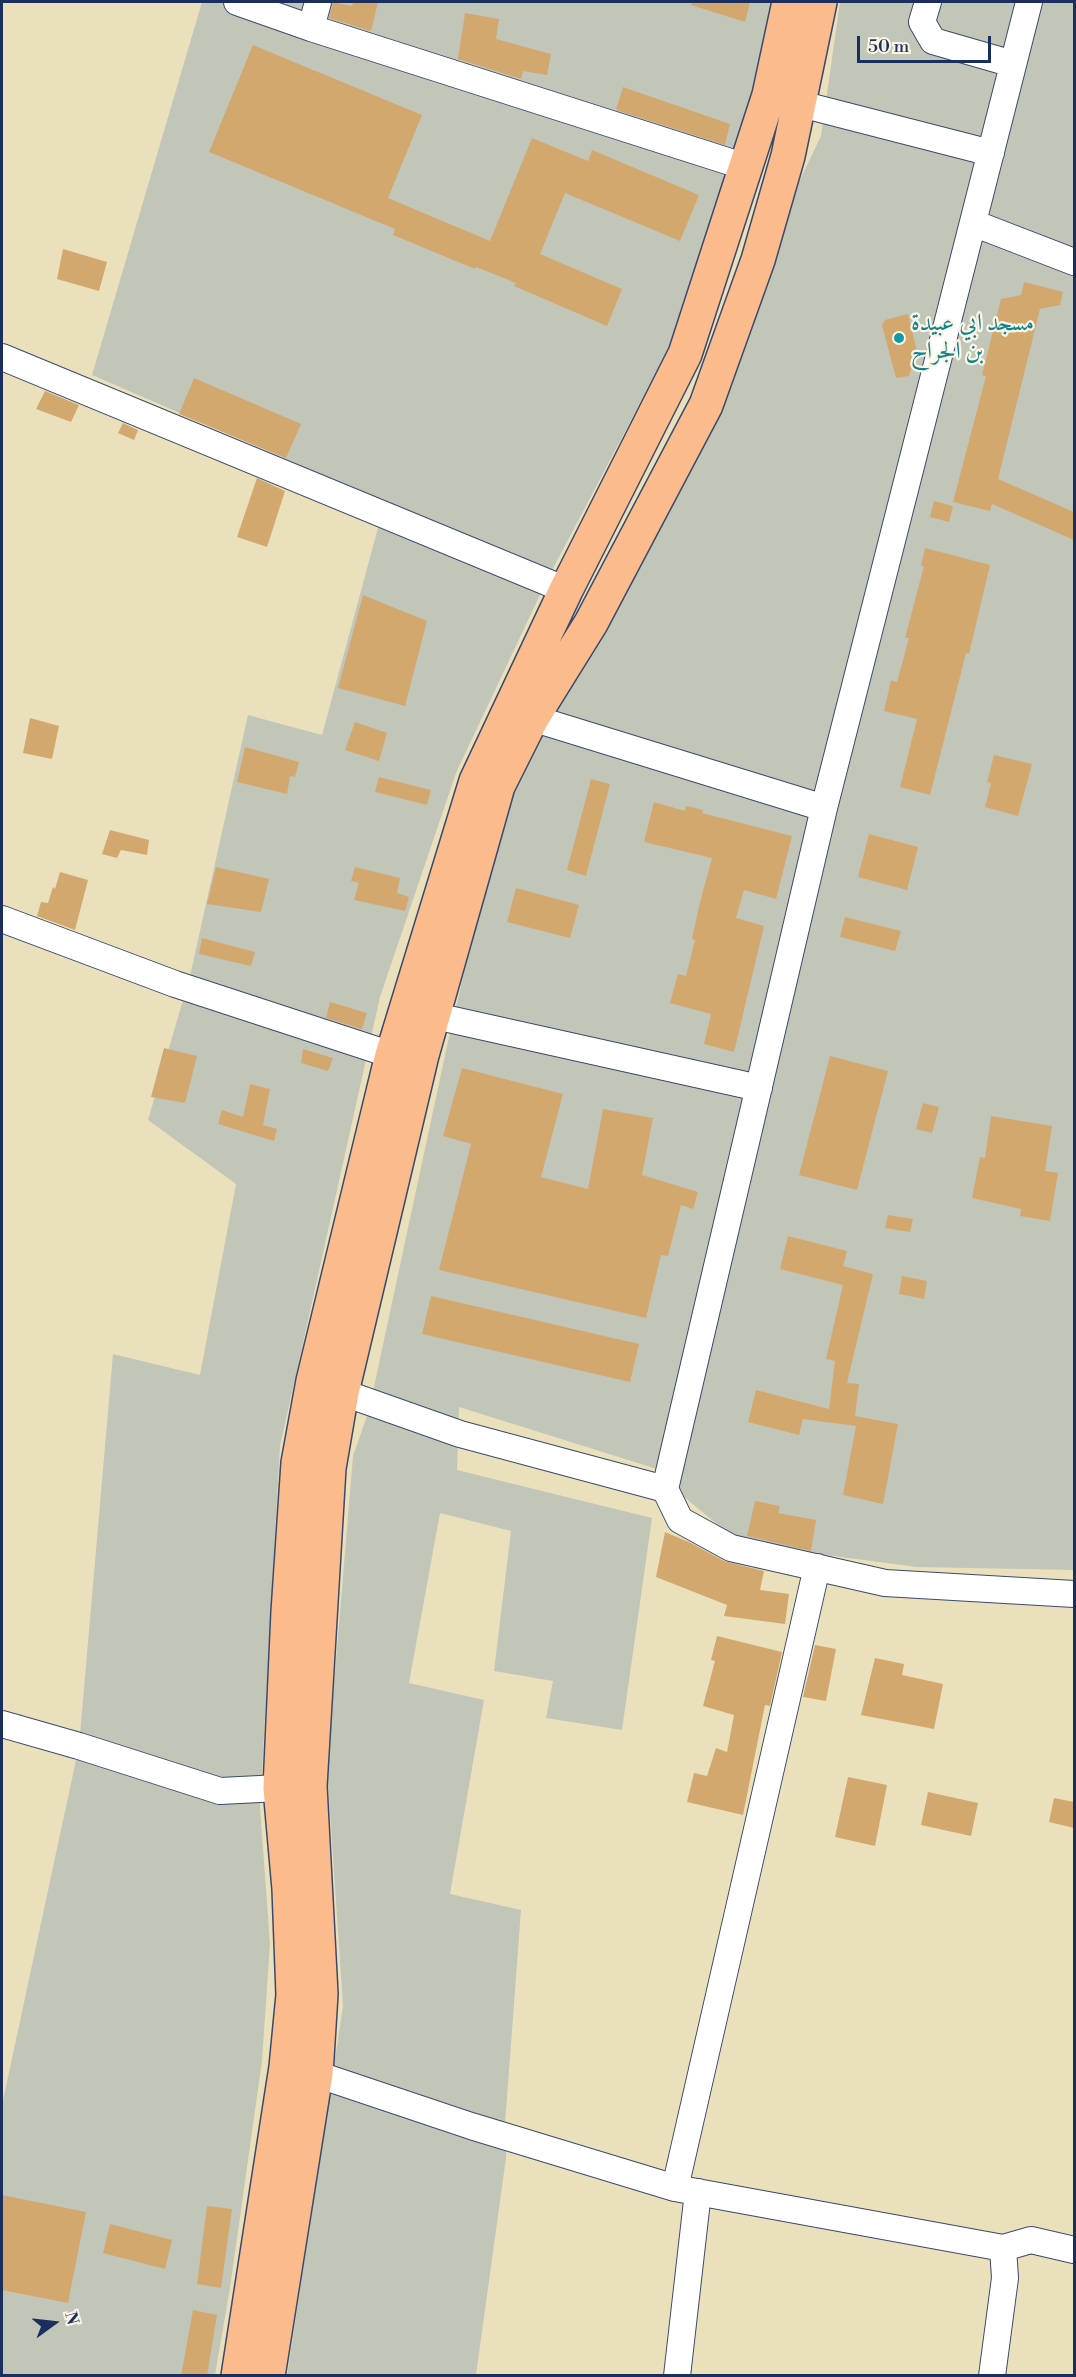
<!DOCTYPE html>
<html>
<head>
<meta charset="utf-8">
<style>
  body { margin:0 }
  #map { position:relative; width:1076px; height:2377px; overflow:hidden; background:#ebe0bc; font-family:"Libre Bodoni",serif }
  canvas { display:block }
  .frame { position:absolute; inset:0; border:3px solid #1b2f5e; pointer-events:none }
  .north { position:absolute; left:24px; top:2293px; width:60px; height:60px; -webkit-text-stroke:4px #fcf5e5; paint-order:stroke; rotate:75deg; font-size:16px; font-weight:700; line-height:24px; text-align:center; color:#1b2f5e }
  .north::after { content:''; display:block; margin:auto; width:21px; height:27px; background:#1b2f5e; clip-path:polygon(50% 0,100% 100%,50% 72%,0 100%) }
  .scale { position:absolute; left:857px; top:36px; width:134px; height:27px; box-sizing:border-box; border:3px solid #1b2f5e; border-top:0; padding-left:8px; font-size:18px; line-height:21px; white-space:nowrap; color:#1b2f5e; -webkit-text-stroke:4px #fcf5e5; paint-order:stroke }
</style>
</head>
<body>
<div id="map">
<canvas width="1076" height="2377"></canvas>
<div class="frame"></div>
<div class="north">N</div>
<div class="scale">50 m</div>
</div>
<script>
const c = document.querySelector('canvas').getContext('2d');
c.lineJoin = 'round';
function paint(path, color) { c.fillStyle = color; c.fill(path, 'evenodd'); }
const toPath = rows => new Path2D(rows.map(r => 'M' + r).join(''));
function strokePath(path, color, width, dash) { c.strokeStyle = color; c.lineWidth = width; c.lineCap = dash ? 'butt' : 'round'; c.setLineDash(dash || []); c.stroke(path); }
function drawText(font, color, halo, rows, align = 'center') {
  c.font = font + ' "Libre Bodoni",Amiri,serif'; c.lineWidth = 4.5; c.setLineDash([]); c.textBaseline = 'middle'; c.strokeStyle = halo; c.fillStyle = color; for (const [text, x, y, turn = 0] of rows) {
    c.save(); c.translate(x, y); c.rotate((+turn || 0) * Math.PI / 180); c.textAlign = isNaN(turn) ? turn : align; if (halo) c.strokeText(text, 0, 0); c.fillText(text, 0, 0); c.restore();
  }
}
paint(toPath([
  [202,2,777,2,760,80,670,346,547,580,456,773,380,997,280,1446,260,1807,270,1944,262,2061,230,2288,215,2375,2,2376,2,2105,79,1746,113,1354,200,1375,236,1184,148,1120,190,976,248,715,322,735,385,502,92,375],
  [840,2,1074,2,1074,1570,917,1567,741,1544,683,1496,657,1469,459,1407,457,1470,652,1518,622,1730,546,1718,553,1681,494,1671,511,1531,440,1513,409,1683,484,1700,450,1894,521,1910,505,2124,506,2158,476,2375,287,2376,343,2006,327,1768,353,1456,369,1410,447,1046,506,792,821,136]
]), '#c2c6b9');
paint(toPath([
  [333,2,352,6,353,2,378,2,371,31,329,18],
  [692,2,750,2,745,22,691,5],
  [465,13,499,19,496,39,551,54,547,75,523,71,521,79,458,59],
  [253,45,422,115,388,198,490,241,532,138,588,161,592,150,699,195,680,241,565,193,540,254,622,289,607,326,514,286,516,283,476,267,475,269,393,235,395,229,209,152],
  [623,87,730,124,725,145,616,110],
  [63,249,107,262,99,291,57,279],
  [1024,282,1063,292,1060,305,1040,309,998,479,1074,512,1074,540,992,504,990,511,953,502,986,376,982,375,1001,299,1021,295],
  [908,314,917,351,909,376,896,378,882,325,885,320],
  [194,378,301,424,286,458,179,414],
  [45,391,79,405,71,422,36,409],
  [123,423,138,430,134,440,118,433],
  [257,478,285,491,267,547,237,537],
  [934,501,953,506,949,522,930,517],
  [925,548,990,565,969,654,966,653,930,795,900,787,917,719,884,711,891,680,897,682,909,638,905,638,924,566,921,566],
  [363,595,427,621,405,706,338,688],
  [30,718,59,726,52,759,23,753],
  [355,722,387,733,379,761,345,750],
  [245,747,299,762,295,777,290,776,287,794,237,782],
  [994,755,1032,764,1018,816,985,807,991,783,987,782],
  [379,777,431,790,427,805,375,792],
  [591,779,610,784,586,876,567,870],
  [654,802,685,811,686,806,703,810,702,813,792,836,776,899,744,890,736,918,764,926,734,1052,704,1044,711,1014,670,1003,678,974,686,976,695,940,692,939,699,906,712,858,644,842],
  [110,830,149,840,147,855,121,850,117,858,102,854],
  [869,834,918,847,907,890,858,877],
  [216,867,269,879,261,912,207,904],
  [355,867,400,878,397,893,409,897,405,911,354,900,359,883,351,881],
  [60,872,88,880,75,930,37,916,41,902,48,903,53,887,55,889],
  [516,888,579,905,570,938,507,922],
  [845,917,901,931,895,951,840,937],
  [202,938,255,952,251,966,199,954],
  [330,1002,367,1013,362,1029,326,1018],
  [164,1048,197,1056,185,1103,151,1097],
  [303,1049,333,1058,328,1071,301,1063],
  [830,1056,888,1071,857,1190,799,1175],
  [462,1068,563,1094,541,1177,588,1189,603,1109,653,1118,642,1175,698,1192,693,1209,681,1205,668,1256,661,1255,646,1318,439,1270,471,1144,443,1136],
  [250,1084,270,1089,263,1125,277,1129,274,1141,218,1124,222,1110,243,1117],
  [923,1103,939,1107,932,1133,916,1129],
  [991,1116,1052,1126,1045,1171,1058,1173,1050,1221,1020,1216,1021,1209,972,1198,980,1157,985,1158],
  [888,1215,913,1219,910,1232,885,1228],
  [788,1236,847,1251,843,1266,873,1274,847,1383,859,1384,855,1416,898,1424,883,1504,843,1495,856,1426,803,1419,799,1435,748,1422,756,1390,829,1409,835,1361,826,1359,843,1285,780,1269],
  [902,1276,927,1281,924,1299,899,1294],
  [431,1296,639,1344,630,1382,422,1334],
  [755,1501,780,1506,778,1513,816,1520,811,1551,747,1536],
  [665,1532,691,1543,724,1561,764,1571,760,1590,789,1594,785,1624,724,1616,727,1605,656,1577],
  [717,1636,782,1652,770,1706,765,1705,743,1815,687,1802,694,1773,707,1776,716,1748,727,1752,734,1715,703,1706,715,1661,711,1660],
  [815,1645,836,1649,826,1701,803,1697],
  [875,1658,904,1664,902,1675,943,1684,934,1729,861,1715],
  [848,1777,887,1785,875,1846,835,1837],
  [928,1792,978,1803,971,1836,921,1825],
  [1054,1798,1074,1802,1074,1828,1049,1822],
  [2,2195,86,2212,68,2303,2,2290],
  [207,2206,232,2209,221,2288,197,2284],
  [110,2224,172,2240,165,2269,103,2253],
  [193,2310,217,2315,207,2376,181,2376]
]), '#d3a86f');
const minor = toPath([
  [237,2,311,28,746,167],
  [928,2,922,22,933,41,1013,64],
  [1029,2,824,808,665,1489,680,1520,731,1548,885,1583,1074,1594],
  [311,28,318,2],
  [781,99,991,153],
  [973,223,1074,262],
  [2,357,566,590],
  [516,718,532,718,824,808],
  [2,919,175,984,392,1055],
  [417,1010,435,1016,759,1088],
  [327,1387,460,1434,665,1489],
  [2,1724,79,1746,220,1791,280,1788],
  [316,2074,471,2126,675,2188,1003,2248,1031,2240,1074,2250],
  [675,2188,817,1567],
  [677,2376,698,2192],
  [992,2376,1005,2278,1003,2248]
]);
const major = toPath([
  [238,2376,286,2067,293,1995,289,1889,280,1788,288,1612,298,1463,313,1381,392,1055,476,781,566,590,685,354,769,95,789,2],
  [268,2376,316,2074,321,1994,310,1786,329,1468,342,1392,422,1055,498,786,532,718,591,623,706,405,758,260,788,156,820,2]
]);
strokePath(minor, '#3a4a6c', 28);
strokePath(major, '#3a4a6c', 36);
strokePath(minor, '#fff', 26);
strokePath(major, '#fbbb8d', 33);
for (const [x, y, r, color] of [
  [899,338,6,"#0f9aa8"]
]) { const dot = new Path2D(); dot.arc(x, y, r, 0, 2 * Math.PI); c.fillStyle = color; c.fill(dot); strokePath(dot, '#fcf5e5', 2); }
drawText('24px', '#0d838f', '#fcf5e5', [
  ["مسجد ابي عبيدة",911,324],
  ["بن الجراح",911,352]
], 'left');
</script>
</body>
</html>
